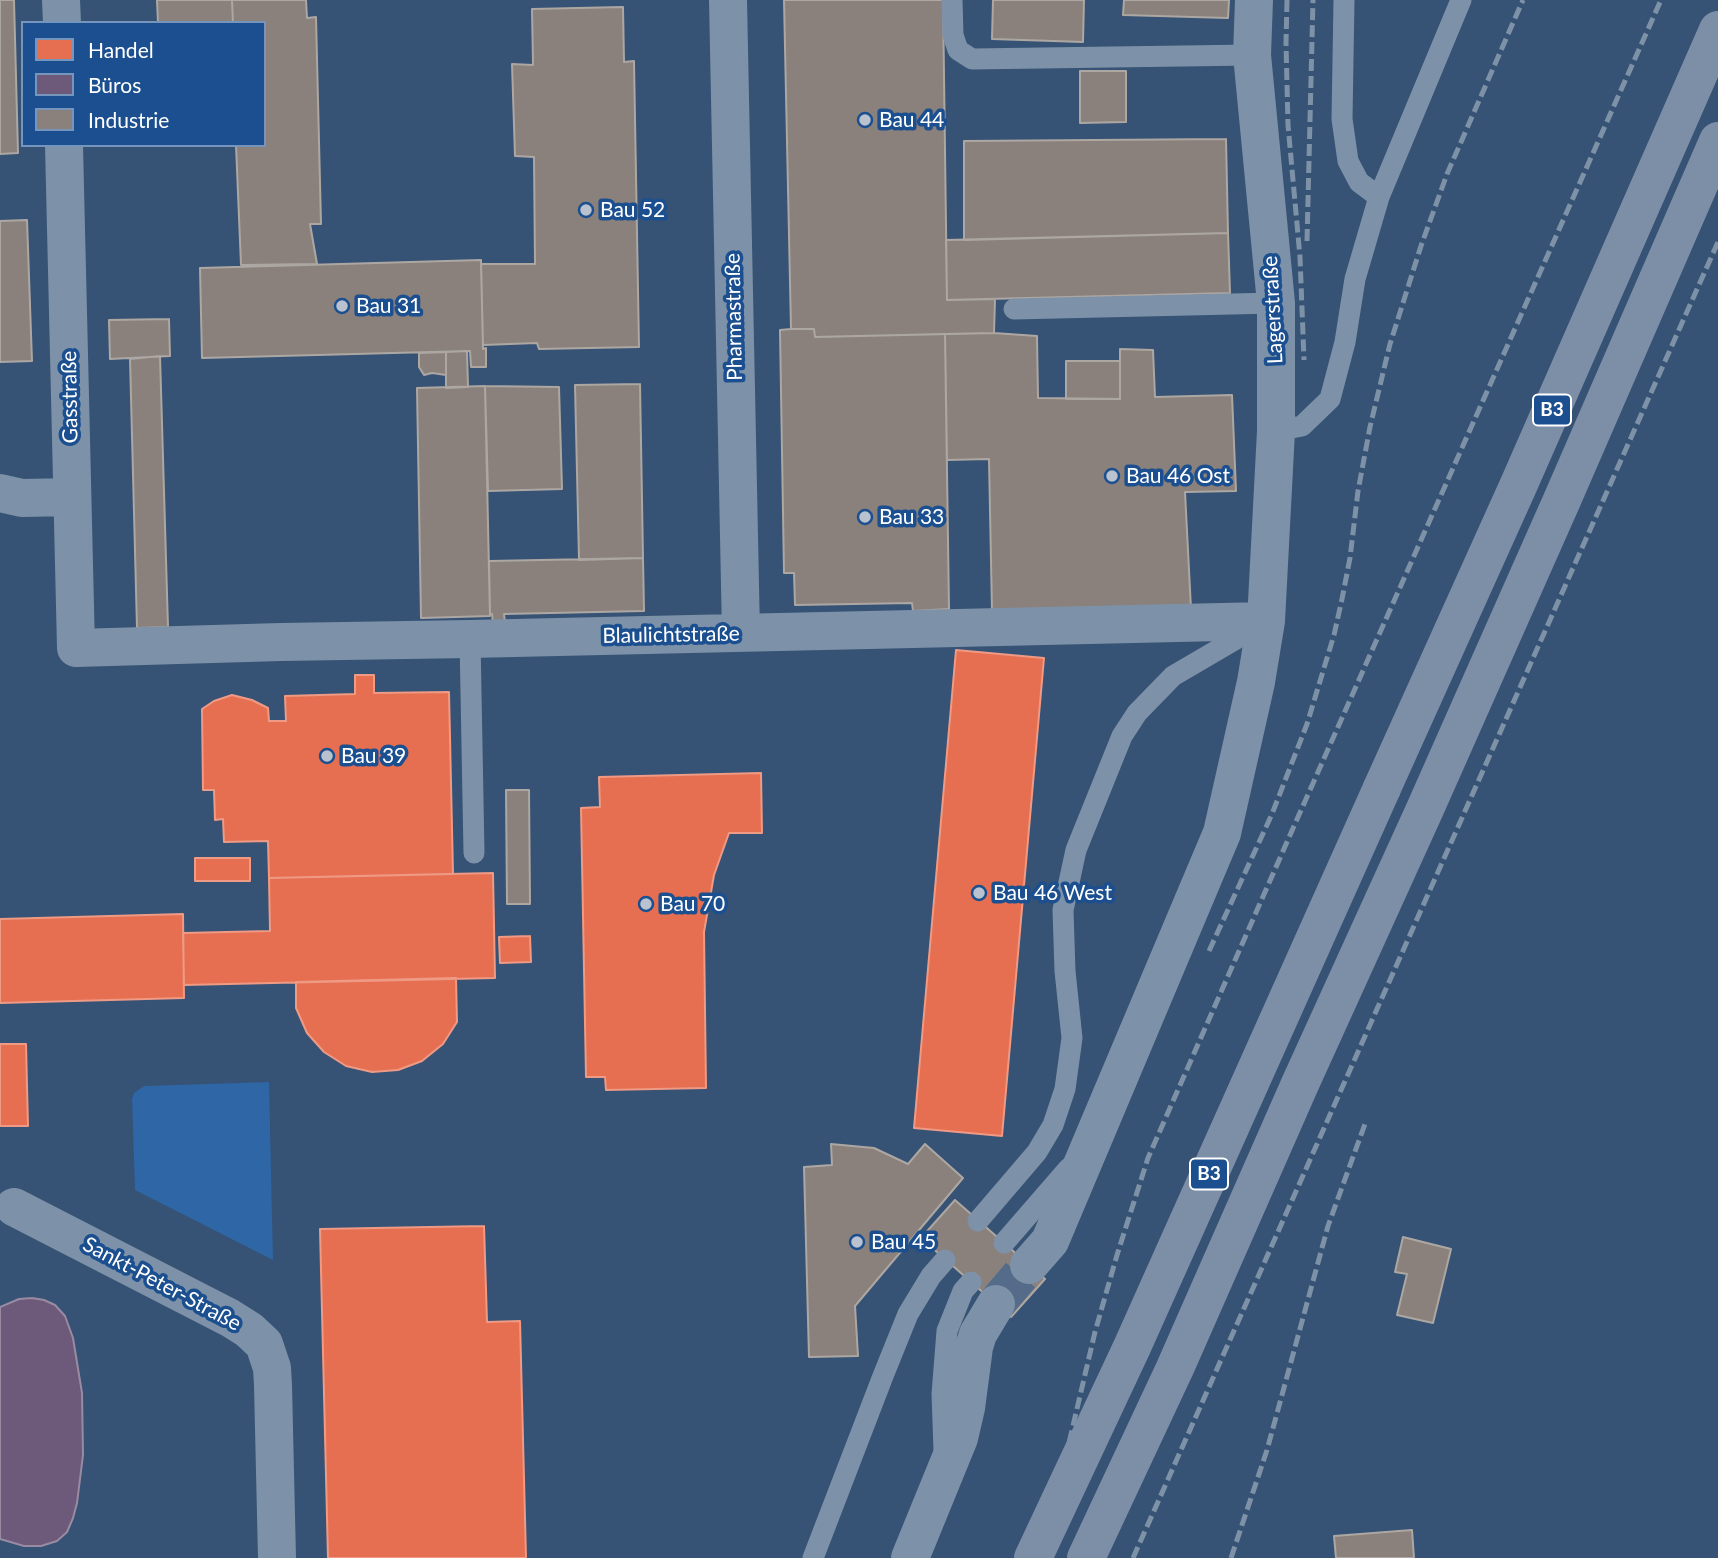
<!DOCTYPE html>
<html>
<head>
<meta charset="utf-8">
<style>
  body { margin:0 }
  #map { position:relative; width:1718px; height:1558px; overflow:hidden; background:#365274; font-family:Lato,sans-serif }
  canvas { display:block }
  .legend { position:absolute; left:21px; top:21px; width:245px; height:126px; box-sizing:border-box; background:#1b4f8f; border:2px solid #7695bc; margin:0; padding:9px 12px; list-style:none; font-size:21px; color:#fff }
  .legend li { display:flex; align-items:center; gap:14px; height:35px }
  .legend b { width:35px; border:2px solid #7695bc }
</style>
</head>
<body>
<div id="map">
<canvas width="1718" height="1558"></canvas>
<ul class="legend">
<li><b style="height:19px;background:#e76f51"></b>Handel</li>
<li><b style="height:19px;background:#6d597a"></b>Büros</li>
<li><b style="height:19px;background:#8a817c"></b>Industrie</li>
</ul>
</div>
<script>
const c = document.querySelector('canvas').getContext('2d');
c.lineJoin = 'round';
function paint(path, color) { c.fillStyle = color; c.fill(path, 'evenodd'); }
const toPath = rows => new Path2D(rows.map(r => 'M' + r).join(''));
function strokePath(path, color, width, dash) { c.strokeStyle = color; c.lineWidth = width; c.lineCap = dash ? 'butt' : 'round'; c.setLineDash(dash || []); c.stroke(path); }
function drawText(font, color, halo, rows, align = 'center') {
  c.font = font + ' Lato,sans-serif'; c.lineWidth = 7; c.setLineDash([]); c.textBaseline = 'middle'; c.strokeStyle = halo; c.fillStyle = color; for (const [text, x, y, turn = 0] of rows) {
    c.save(); c.translate(x, y); c.rotate((+turn || 0) * Math.PI / 180); c.textAlign = isNaN(turn) ? turn : align; if (halo) c.strokeText(text, 0, 0); c.fillText(text, 0, 0); c.restore();
  }
}
paint(toPath([
  [269,1082,273,1260,135,1190,132,1099,134,1093,144,1086]
]), '#2f66a5');
const shops = toPath([
  [956,650,1044,658,1002,1136,914,1128,956,650],
  [355,675,374,675,374,693,449,692,453,874,269,878,268,841,224,842,223,819,215,820,214,790,203,790,202,709,214,701,232,695,252,700,268,708,269,721,286,721,285,696,355,694,355,675],
  [761,773,762,833,729,833,714,875,704,932,706,1088,606,1090,605,1077,586,1077,581,808,600,807,599,777,761,773],
  [195,858,250,858,250,881,195,881,195,858],
  [493,873,495,978,184,985,183,933,270,931,269,878,493,873],
  [183,914,184,998,0,1003,0,919,183,914],
  [530,936,531,962,500,963,499,937,530,936],
  [456,978,457,1022,443,1044,422,1061,398,1070,372,1072,346,1066,324,1052,307,1033,296,1008,296,982,456,978],
  [0,1044,26,1044,28,1126,0,1126,0,1044],
  [484,1226,487,1322,520,1321,526,1558,328,1558,320,1229,484,1226]
]);
paint(shops, '#e76f51');
strokePath(shops, '#ee9a85', 2);
const offices = toPath([
  [32,1298,44,1300,55,1305,65,1316,73,1338,82,1393,83,1455,77,1503,73,1518,67,1532,57,1541,41,1546,24,1546,0,1539,0,1307,19,1299,32,1298]
]);
paint(offices, '#6d597a');
strokePath(offices, '#998ba2', 2);
const industry = toPath([
  [0,0,14,0,18,153,0,154,0,0],
  [157,0,232,0,233,23,158,23,157,0],
  [232,0,306,0,307,18,316,17,321,224,310,224,317,264,241,265,236,145,264,145,264,23,233,23,232,0],
  [784,0,943,0,947,300,995,299,994,333,815,337,814,329,791,329,784,0],
  [993,0,1084,0,1083,42,992,39,993,0],
  [1124,0,1229,0,1228,18,1123,15,1124,0],
  [623,7,624,62,634,61,639,347,539,349,537,343,483,345,481,264,535,264,534,157,515,156,512,64,533,65,532,9,623,7],
  [1080,71,1126,71,1126,122,1080,123,1080,71],
  [1226,139,1228,233,964,240,964,141,1226,139],
  [27,220,32,361,0,362,0,221,27,220],
  [1228,233,1230,293,947,300,946,240,1228,233],
  [481,260,483,349,486,348,486,367,471,367,470,351,202,358,200,268,481,260],
  [169,319,170,356,110,359,109,320,169,319],
  [791,329,814,329,815,337,945,334,949,609,913,611,912,603,795,605,794,573,784,573,780,330,791,329],
  [994,333,1037,336,1038,398,1120,399,1120,349,1153,350,1155,397,1232,395,1236,491,1185,492,1191,609,992,612,989,459,947,460,945,334,994,333],
  [467,351,468,387,446,388,446,352,467,351],
  [446,352,446,375,432,373,424,375,419,367,419,353,446,352],
  [160,356,168,627,137,628,130,359,160,356],
  [1066,361,1120,361,1120,399,1066,399,1066,361],
  [640,384,643,558,579,560,575,385,640,384],
  [485,386,559,387,562,489,488,491,485,386],
  [485,386,490,616,421,618,417,388,485,386],
  [643,558,644,611,504,614,505,623,493,623,492,614,490,614,489,561,643,558],
  [506,790,529,790,530,904,507,904,506,790],
  [831,1144,874,1148,908,1164,925,1144,963,1178,855,1306,858,1356,809,1357,804,1167,832,1165,831,1144],
  [955,1200,1045,1279,1011,1317,921,1238,955,1200],
  [1403,1237,1451,1249,1433,1323,1397,1315,1407,1274,1395,1272,1403,1237],
  [1412,1530,1414,1558,1336,1558,1334,1536,1412,1530]
]);
paint(industry, '#8a817c');
strokePath(industry, '#ada7a3', 2);
strokePath(toPath([
  [996,1304,1029,1265]
]), '#546c89', 38, [38, 19]);
strokePath(toPath([
  [952,0,953,35,958,50,972,59,1252,55],
  [1344,0,1342,119,1348,161,1359,182,1379,197],
  [1014,309,1276,303],
  [1276,431,1302,426,1330,399,1345,342,1355,279,1379,197,1461,0],
  [470,639,474,853],
  [978,1221,1037,1152,1053,1125,1065,1089,1072,1038,1065,971,1063,910,1076,850,1122,736,1137,713,1173,676,1255,628],
  [1004,1243,1069,1168],
  [944,1451,942,1394,947,1331,963,1291,971,1282],
  [813,1558,883,1376,908,1314,931,1276,945,1260]
]), '#7d92a8', 21);
strokePath(toPath([
  [61,0,62,23],
  [728,0,741,633],
  [64,145,76,648,281,642,470,639,1266,621],
  [0,493,22,498,72,497],
  [1029,1265,1050,1241,1222,833,1256,682,1266,621,1276,431,1276,303,1252,55,1254,0],
  [910,1558,959,1438,966,1408,974,1347,978,1334,996,1304]
]), '#7d92a8', 38);
strokePath(toPath([
  [14,1207,230,1318,249,1330,264,1344,272,1368,273,1385,277,1558]
]), '#7d92a8', 38);
strokePath(toPath([
  [1382,788,1519,484,1718,30],
  [1086,1558,1175,1368,1300,1084,1425,809,1562,500,1718,141]
]), '#7d8ea7', 38);
strokePath(toPath([
  [1287,0,1286,43,1288,125,1300,257,1304,360],
  [1307,241,1313,0],
  [1209,951,1272,814,1307,724,1334,635,1342,599,1350,558,1358,491,1370,427,1390,344,1421,246,1447,174,1523,0],
  [1042,1558,1095,1332,1117,1255,1148,1158,1298,817,1661,0],
  [1133,1558,1718,242],
  [1231,1558,1267,1450,1328,1226,1365,1124]
]), '#7e92a7', 5, [12, 5]);
strokePath(toPath([
  [1033,1558,1132,1347,1382,788]
]), '#7d8ea7', 38);
for (const [x, y, r, color] of [
  [865,120,7,"#b9c2ce"],
  [586,210,7,"#b9c2ce"],
  [342,306,7,"#b9c2ce"],
  [1112,476,7,"#b9c2ce"],
  [865,517,7,"#b9c2ce"],
  [327,756,7,"#b9c2ce"],
  [979,893,7,"#b9c2ce"],
  [646,904,7,"#b9c2ce"],
  [857,1242,7,"#b9c2ce"]
]) { const dot = new Path2D(); dot.arc(x, y, r, 0, 2 * Math.PI); c.fillStyle = color; c.fill(dot); strokePath(dot, '#1b4f8f', 2.5); }
for (const [x, y, w] of [
  [1552,410,38],
  [1209,1174,38]
]) { const box = new Path2D(); box.roundRect(x - w / 2, y - 15.5, w, 31, 5); c.fillStyle = '#1b4f8f'; c.fill(box); strokePath(box, '#fff', 2); }
drawText('bold 19px', '#fff', null, [
  ["B3",1552,410],
  ["B3",1209,1174]
]);
drawText('21px', '#fff', '#1b4f8f', [
  ["Bau 44",879,120],
  ["Bau 52",600,210],
  ["Bau 31",356,306],
  ["Bau 46 Ost",1126,476],
  ["Bau 33",879,517],
  ["Bau 39",341,756],
  ["Bau 46 West",993,893],
  ["Bau 70",660,904],
  ["Bau 45",871,1242]
], 'left');
drawText('21px', '#fff', '#1b4f8f', [
  ["Lagerstraße",1273,310,-93],
  ["Pharmastraße",734,317,-91],
  ["Gasstraße",70,397,-91],
  ["Blaulichtstraße",671,635,-1],
  ["Sankt-Peter-Straße",162,1284,28]
]);
</script>
</body>
</html>
